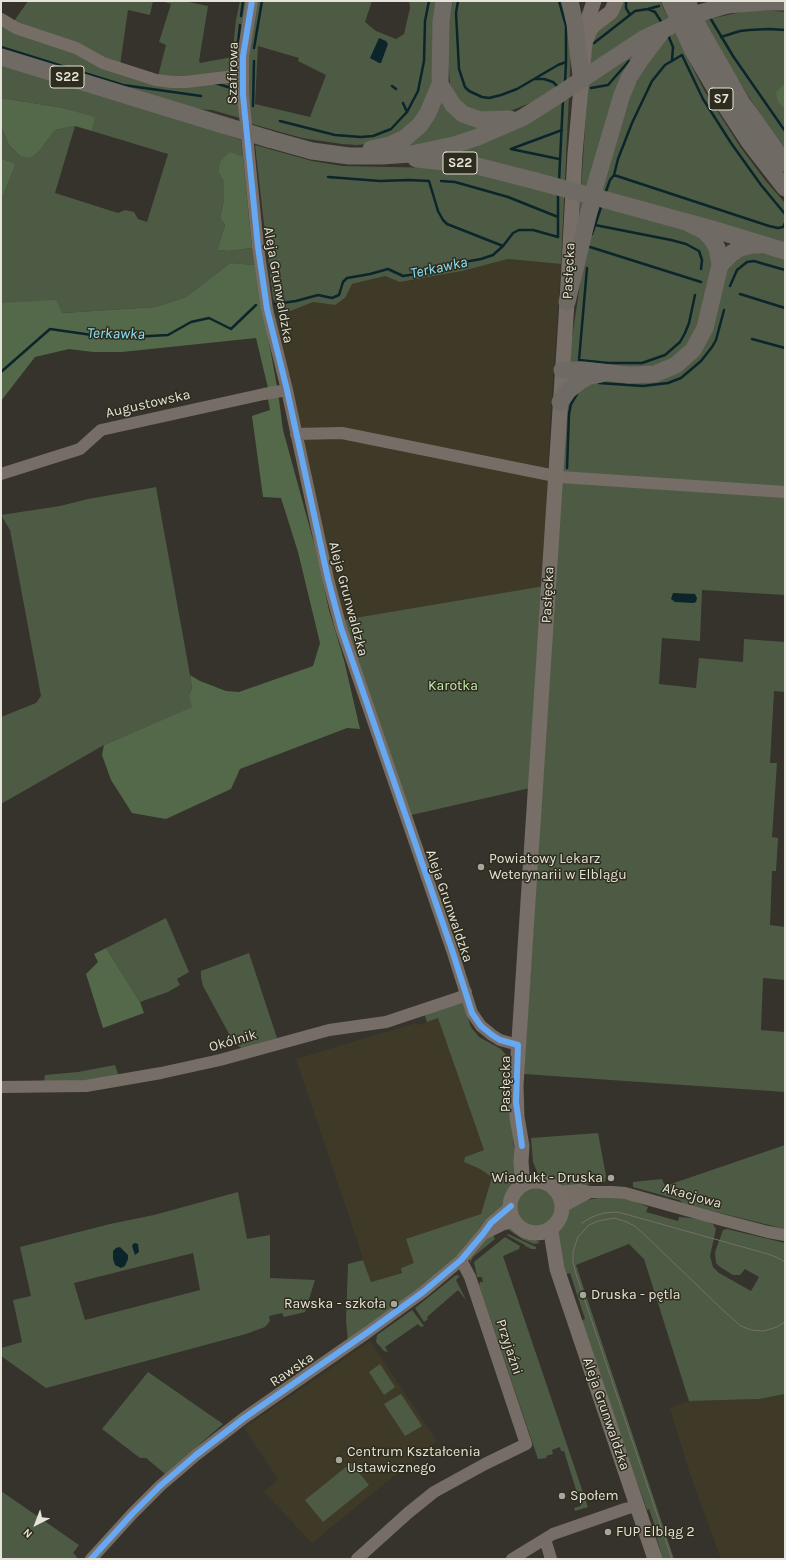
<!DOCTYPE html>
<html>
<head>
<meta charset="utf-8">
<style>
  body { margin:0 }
  #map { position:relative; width:786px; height:1560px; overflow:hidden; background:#35332b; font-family:Karla,sans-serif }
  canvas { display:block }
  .frame { position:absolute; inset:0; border:2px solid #e5e3da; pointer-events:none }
  .north { position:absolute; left:16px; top:1504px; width:40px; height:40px; -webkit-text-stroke:3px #2e2c1d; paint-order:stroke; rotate:222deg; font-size:11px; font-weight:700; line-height:16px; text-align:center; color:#e5e3da }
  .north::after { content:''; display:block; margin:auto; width:14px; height:18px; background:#e5e3da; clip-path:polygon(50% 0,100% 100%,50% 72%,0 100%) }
</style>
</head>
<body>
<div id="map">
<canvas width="786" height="1560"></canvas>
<div class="frame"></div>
<div class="north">N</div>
</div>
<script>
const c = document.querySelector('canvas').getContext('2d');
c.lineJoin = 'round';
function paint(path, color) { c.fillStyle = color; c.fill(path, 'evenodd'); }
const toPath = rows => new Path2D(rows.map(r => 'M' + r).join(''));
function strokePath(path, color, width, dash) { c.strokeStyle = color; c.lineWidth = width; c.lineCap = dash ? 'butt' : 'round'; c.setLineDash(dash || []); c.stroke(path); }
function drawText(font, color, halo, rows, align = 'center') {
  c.font = font + ' Karla,sans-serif'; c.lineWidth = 3; c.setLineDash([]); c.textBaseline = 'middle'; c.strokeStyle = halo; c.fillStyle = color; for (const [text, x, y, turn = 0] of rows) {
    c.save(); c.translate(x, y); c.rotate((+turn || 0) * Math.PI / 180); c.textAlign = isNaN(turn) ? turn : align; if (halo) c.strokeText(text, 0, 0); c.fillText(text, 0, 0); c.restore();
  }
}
paint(toPath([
  [508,259,561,264,550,424,544,586,343,620,275,319,313,302,335,305,345,298,352,284,385,276,401,282,462,271],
  [438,1017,484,1150,465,1157,464,1162,480,1169,492,1177,481,1214,407,1239,415,1264,401,1267,403,1272,371,1282,296,1059,416,1023,420,1025],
  [370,1341,437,1441,312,1543,264,1492,278,1479,244,1428],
  [785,1394,785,1559,721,1559,690,1474,670,1408,689,1401,759,1399]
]), '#3f3a27');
paint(toPath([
  [28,1,153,1,150,15,128,10,119,72,156,84,166,45,159,42,171,4,161,1,184,1,208,6,199,61,200,63,232,57,236,20,240,1,372,1,365,22,376,31,396,39,404,34,410,8,409,1,437,1,432,79,430,91,421,113,403,132,375,143,357,145,342,144,302,138,245,122,237,56,234,80,239,87,240,118,212,110,195,109,1,49,1,23,10,27],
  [258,46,299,58,298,61,326,75,310,117,255,104],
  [453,1,562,1,565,9,571,52,561,264,508,259,462,271,400,282,385,276,352,284,345,298,335,305,313,302,281,315,273,298,264,224,255,145,312,161,342,166,441,168,445,154,535,101,510,111,483,114,463,106,450,84,448,60,449,24],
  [621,1,660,1,684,51,704,90,741,148,765,180,785,203,785,245,693,231,709,244,712,269,703,319,679,356,647,369,568,365,586,244,633,88,656,49,644,29,608,53,638,52,579,218,587,99,592,44,596,33],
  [764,10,785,12,785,148,761,116,701,21,741,12],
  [1,64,142,106,241,140,243,157,220,162,218,171,224,182,224,199,220,218,225,225,217,250,229,251,252,248,255,265,230,263,186,297,156,307,62,313,13,303,1,303,1,200,16,164,1,158,1,126,9,145,20,156,40,150,55,130,75,126,55,193,118,213,125,210,134,212,138,219,147,222,168,154,92,131,94,117,64,108,1,98],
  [440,95,484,127,459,138,398,149],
  [747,250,785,258,785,595,702,590,700,641,662,638,659,684,696,688,699,658,743,662,744,639,785,642,785,692,774,691,770,763,777,763,772,837,778,838,776,871,772,871,770,925,785,927,785,980,763,978,761,1030,785,1032,785,1092,524,1074,567,401,590,380,674,373,726,267],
  [156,487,190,675,192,688,189,695,193,707,104,745,1,804,1,717,36,703,41,696,10,530,1,515,60,506,88,499],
  [544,586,530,788,407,816,343,620],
  [166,918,189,972,177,979,180,985,168,992,140,1002,106,948],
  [249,953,277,1038,243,1049,234,1043,203,986,201,977,201,971],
  [461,997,471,1027,479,1037,501,1049,507,1056,507,1088,510,1102,517,1184,512,1191,507,1203,467,1247,430,1280,348,1341,346,1321,348,1264,363,1260,371,1282,402,1273,401,1268,414,1263,406,1239,481,1214,492,1177,480,1169,464,1162,465,1157,484,1150,438,1018,427,1022,423,1010],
  [115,1065,120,1080,43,1087,45,1075,78,1072],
  [598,1133,606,1176,605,1182,592,1183,584,1186,559,1188,538,1174,533,1162,531,1138],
  [785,1145,785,1229,684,1204,679,1200,633,1187,633,1182,662,1179,665,1186],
  '516 1207a20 20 0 1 1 40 0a20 20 0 1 1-40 0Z',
  [238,1192,247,1239,270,1235,270,1278,315,1280,305,1312,284,1317,282,1313,269,1316,270,1321,265,1327,246,1334,46,1388,1,1356,1,1348,22,1342,13,1300,31,1296,20,1247,110,1224,154,1215],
  [193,1253,200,1290,85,1320,74,1283],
  [611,1197,632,1200,648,1207,646,1212,678,1221,679,1217,700,1219,713,1224,716,1229,710,1256,713,1267,719,1273,751,1291,759,1277,745,1269,740,1275,733,1275,720,1267,716,1263,715,1252,723,1230,727,1229,785,1243,785,1394,759,1399,689,1401,644,1259,629,1244,576,1265,674,1559,663,1559,656,1536,658,1535,649,1509,647,1510,580,1321,585,1319,570,1273,564,1275,557,1229,566,1211,581,1201,598,1198],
  [507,1226,516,1228,531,1236,540,1243,534,1244,522,1239,509,1230],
  [508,1234,536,1247,536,1249,531,1249,524,1245,524,1244,523,1244,512,1238,507,1235],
  [493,1235,495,1239,473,1257,470,1263,470,1258,487,1237],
  [505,1237,520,1246,519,1249,503,1256,588,1507,575,1511,574,1508,581,1506,564,1451,561,1451,560,1447,552,1450,553,1454,546,1456,547,1458,538,1459,479,1285,480,1282,483,1282,482,1277,477,1277,474,1262],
  [456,1275,460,1276,456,1280,466,1300,458,1290,427,1317,428,1319,424,1322,415,1308],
  [412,1310,424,1326,421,1327,418,1324,385,1347,388,1352,384,1351,376,1342,377,1335],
  [380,1364,395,1387,384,1395,369,1372],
  [148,1372,223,1424,165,1474,146,1458,140,1458,102,1429],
  [401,1394,422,1426,405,1436,384,1404],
  [351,1463,369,1485,323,1522,305,1500],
  [1,1491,79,1545,73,1553,77,1557,76,1559,1,1559]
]), '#4d5b45');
paint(toPath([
  [785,84,785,108,778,102,776,94,777,91],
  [1,98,64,108,95,117,92,131,75,126,55,130,40,150,30,158,20,156,9,145,1,126],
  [230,152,243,157,252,248,229,251,217,250,225,225,220,218,224,199,224,182,218,171,220,162],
  [1,158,16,164,1,200],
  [230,263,255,265,278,392,283,430,315,547,329,610,344,660,360,729,347,728,240,769,231,789,166,819,132,813,111,780,102,755,104,745,192,707,189,695,192,688,190,675,200,681,226,691,239,692,313,666,320,643,298,552,281,498,263,497,252,416,270,410,266,389,268,388,256,338,122,352,93,352,69,349,35,357,1,401,1,303,56,300,62,313,156,307,186,297],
  [106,948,140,1002,144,1013,103,1028,86,974,98,962,94,954]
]), '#546949');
paint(toPath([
  [379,38,386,41,388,44,381,63,379,63,370,58],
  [673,593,695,594,697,598,696,602,693,603,675,602,671,599],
  [135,1243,138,1244,139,1252,135,1255,132,1246,133,1244],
  [120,1247,128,1255,128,1259,125,1266,121,1268,115,1265,113,1259,113,1251,116,1248]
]), '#0b252b');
strokePath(toPath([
  [458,1,456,13,459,69,465,87,469,91,482,97,489,98,501,95,517,89,558,65,566,62],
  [559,1,566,26,566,62,565,83],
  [626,1,626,8,630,15],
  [648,9,659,6],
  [241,16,243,1],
  [709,16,733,56,785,131],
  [668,35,673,47,672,60],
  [721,37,740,31,749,30,769,29,785,30],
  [594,43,635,11,648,9,655,12,662,23],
  [1,47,123,85,201,96],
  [254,48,262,1],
  [231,72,234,68,236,61,240,25],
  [534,79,544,79,553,82,558,87],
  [215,83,231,88],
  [392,86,396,89],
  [591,88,608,85,629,61],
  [403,103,407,112],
  [253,106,254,61],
  [280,121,335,135,361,137,373,136,391,129,407,112,418,91,424,61,425,21,429,1],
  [559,159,511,149,562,130],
  [614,175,769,226,778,228,783,227,785,223],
  [328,177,380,181,409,180,429,181,438,211,443,220,447,224,503,246],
  [441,181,455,182,508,197,558,217,558,194],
  [559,181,563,100],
  [605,194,610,180,614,175,618,159,632,123,652,81,665,65,682,55,703,99,731,143,761,185,785,214],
  [595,225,671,240,686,244,699,251,702,260,701,269],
  [592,234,602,204],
  [590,247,701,282],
  [587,268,579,360,608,363,642,363,665,355,680,342,685,333,689,323,695,295],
  [730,286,737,270,747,262,754,261,764,264,785,270],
  [740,294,785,308],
  [275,304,296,301,318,295,332,298,339,295,343,282,347,278,370,274,388,269,403,276,428,272,453,264,481,259,493,255,503,246,513,233,519,230,533,230,558,237,558,217],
  [752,339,785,348],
  [1,372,50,329,99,336,131,337,168,335,191,322,209,318,231,329,256,305],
  [599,383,643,386,668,383,681,378,701,361,712,347,716,340,724,310],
  [567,468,569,414,571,404,577,394]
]), '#0b252b', 2.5);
strokePath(toPath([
  [252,1,243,56,243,95,258,247,267,309,287,390,328,579,341,628,452,950,472,1013,481,1026,492,1035,500,1040,518,1045],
  [1,19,16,28,76,48,103,63,156,80,172,82,186,82,243,75],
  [296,434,342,433,560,477,785,492],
  [1,474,80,449,101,430,264,394,287,390],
  [1,1087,86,1086,161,1073,220,1060,329,1030,386,1022,461,997,466,992],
  [557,1192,579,1190,590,1192,612,1192,625,1193,722,1220,768,1232,785,1235],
  [562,1207,590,1192],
  [486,1233,504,1224,515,1222],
  [545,1539,551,1559],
  [91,1559,133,1513,160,1486,196,1455,244,1418,368,1332,423,1292,461,1260,483,1234,491,1223,511,1206],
  [357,1559,408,1513,434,1492,485,1464,526,1444,470,1277,461,1260],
  [512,1559,553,1534,625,1509,637,1506]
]), '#776d67', 12);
strokePath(toPath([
  [585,36,585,28,594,1],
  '510 1207a26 26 0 1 1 52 0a26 26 0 1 1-52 0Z',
  [523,1185,521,1162,522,1146,517,1117,516,1086,567,302,575,154,585,43,590,30,594,25,611,12,616,1],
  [552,1227,551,1232,557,1269,655,1559]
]), '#766e67', 15);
strokePath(toPath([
  [570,1,575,24,581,76],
  [670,1,692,49,723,102,750,143,785,188],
  [687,1,699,28,742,103,785,163],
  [727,5,764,2,785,2],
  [1,57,223,125],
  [605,64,643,39,660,31],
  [440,84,453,105,463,114,480,120,510,119],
  [269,139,312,151,349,156,382,156,411,154,454,145,478,137,522,118,557,96],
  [371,149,390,145,405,138,420,125,428,113,440,84,441,22,444,1],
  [416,159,473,165,536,181],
  [617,203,712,229,785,251],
  [720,265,732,253,740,248,753,245,761,245],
  [567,302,596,183,622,95,629,78,641,59,663,30],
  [562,370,583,370,629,375,655,374,676,365,693,350,705,328,720,265,717,248,712,239,704,231,690,224],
  [560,402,568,391,579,382,589,376,601,374]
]), '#706a65', 17);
strokePath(toPath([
  [582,1223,592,1217,604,1213,618,1212,768,1254,776,1257,785,1262],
  [672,1559,576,1274,573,1262,573,1252,578,1237,589,1225,598,1221,614,1218,627,1222,636,1227,649,1239,727,1314,741,1326,751,1330,764,1331,777,1327,785,1322]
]), '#756e68', 1);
strokePath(toPath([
  [663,30,690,16,727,5],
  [557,96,605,64],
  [223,125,269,139],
  [536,181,617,203]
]), '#706a65', 17);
strokePath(toPath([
  [252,1,243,56,243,95,258,247,267,309,287,390,328,579,341,628,452,950,472,1013,481,1026,492,1035,500,1040,518,1045,516,1102,522,1146],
  [91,1559,133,1513,160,1486,196,1455,244,1418,368,1332,423,1292,461,1260,483,1234,491,1223,511,1206]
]), '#66a8f1', 6);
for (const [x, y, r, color] of [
  [481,867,4,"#a7a59d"],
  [611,1178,4,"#a7a59d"],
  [583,1295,4,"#a7a59d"],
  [394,1304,4,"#a7a59d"],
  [339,1460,4,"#a7a59d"],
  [562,1496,4,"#a7a59d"],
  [608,1532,4,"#a7a59d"]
]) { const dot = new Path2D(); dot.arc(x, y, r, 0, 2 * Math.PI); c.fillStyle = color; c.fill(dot); strokePath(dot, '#2e2c1d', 1.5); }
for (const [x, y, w] of [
  [67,77,34],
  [721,99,24],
  [460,163,34]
]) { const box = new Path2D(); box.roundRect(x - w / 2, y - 11, w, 22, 3); c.fillStyle = '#2e2c1d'; c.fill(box); strokePath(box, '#e5e3da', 1); }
drawText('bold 13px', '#e5e3da', null, [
  ["S22",67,77],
  ["S7",721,99],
  ["S22",460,163]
]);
drawText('14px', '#e5e3da', '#2e2c1d', [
  ["Szafirowa",233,73,-89],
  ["Pasłęcka",569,271,-87],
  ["Aleja Grunwaldzka",278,285,80],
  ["Augustowska",148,404,-13],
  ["Pasłęcka",548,595,-87],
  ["Aleja Grunwaldzka",348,599,75],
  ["Aleja Grunwaldzka",449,906,71],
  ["Okólnik",233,1041,-16],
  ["Pasłęcka",506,1084,-90],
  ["Akacjowa",692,1196,16],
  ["Przyjaźni",509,1347,72],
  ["Rawska",292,1370,-34],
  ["Aleja Grunwaldzka",606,1414,71]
]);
drawText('14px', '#c2ebaf', '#2e2c1d', [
  ["Karotka",453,686]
]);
drawText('14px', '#e5e3da', '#2e2c1d', [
  ["Powiatowy Lekarz",489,859],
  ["Weterynarii w Elblągu",489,875],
  ["Wiadukt - Druska",603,1178,"right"],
  ["Druska - pętla",591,1295],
  ["Rawska - szkoła",386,1304,"right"],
  ["Centrum Kształcenia",347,1452],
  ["Ustawicznego",347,1468],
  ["Społem",570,1496],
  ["FUP Elbląg 2",616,1532]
], 'left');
drawText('italic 15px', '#8be4fa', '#2e2c1d', [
  ["Terkawka",439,268,-12],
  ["Terkawka",116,334,1]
]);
</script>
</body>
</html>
